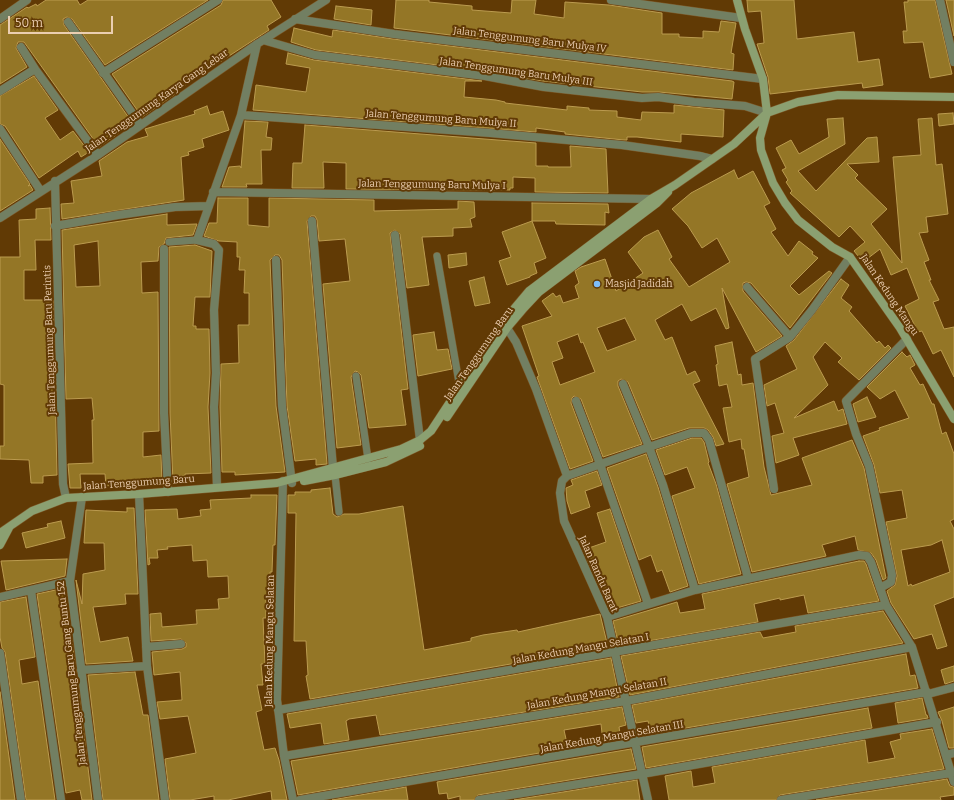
<!DOCTYPE html>
<html>
<head>
<meta charset="utf-8">
<style>
  body { margin:0 }
  #map { position:relative; width:954px; height:800px; overflow:hidden; background:#613a05; font-family:Bitter,serif }
  canvas { display:block }
  .scale { position:absolute; left:8px; top:16px; width:105px; height:18px; box-sizing:border-box; border:2px solid #ebceb1; border-top:0; padding-left:5px; font-size:12px; line-height:14px; white-space:nowrap; color:#ebceb1; -webkit-text-stroke:3px #613a05; paint-order:stroke }
</style>
</head>
<body>
<div id="map">
<canvas width="954" height="800"></canvas>
<div class="scale">50 m</div>
</div>
<script>
const c = document.querySelector('canvas').getContext('2d');
c.lineJoin = 'round';
function paint(path, color) { c.fillStyle = color; c.fill(path, 'evenodd'); }
const toPath = rows => new Path2D(rows.map(r => 'M' + r).join(''));
function strokePath(path, color, width, dash) { c.strokeStyle = color; c.lineWidth = width; c.lineCap = dash ? 'butt' : 'round'; c.setLineDash(dash || []); c.stroke(path); }
function drawText(font, color, halo, rows, align = 'center') {
  c.font = font + ' Bitter,serif'; c.lineWidth = 4; c.setLineDash([]); c.textBaseline = 'middle'; c.strokeStyle = halo; c.fillStyle = color; for (const [text, x, y, turn = 0] of rows) {
    c.save(); c.translate(x, y); c.rotate((+turn || 0) * Math.PI / 180); c.textAlign = isNaN(turn) ? turn : align; if (halo) c.strokeText(text, 0, 0); c.fillText(text, 0, 0); c.restore();
  }
}
const building = toPath([
  [46,0,77,0,80,5,88,0,208,0,105,65,72,19,67,17,63,19,64,25,129,118,117,127,120,132,99,147,24,42,18,42,16,48,27,67,0,84,0,25,27,7,28,8,36,4,37,6,46,0],
  [223,0,271,0,281,17,267,26,269,30,189,82,175,93,175,94,142,117,112,74,221,5,223,0],
  [396,0,429,0,429,2,472,6,472,10,511,13,512,0,536,0,534,14,564,18,565,2,609,5,662,13,662,34,679,34,679,37,703,38,703,31,719,32,721,21,736,23,731,53,734,54,733,70,394,28,396,0],
  [747,0,794,0,797,39,854,32,858,62,879,59,883,85,863,88,862,83,770,94,768,77,757,44,764,43,761,11,748,12,747,0],
  [908,0,935,0,952,74,930,78,923,42,904,43,903,31,907,31,904,2,908,2,908,0],
  [946,0,954,0,954,36,946,0],
  [336,6,372,10,371,25,334,19,336,6],
  [294,28,332,37,333,30,393,39,732,81,734,82,732,99,659,92,642,92,543,81,486,71,316,50,291,42,294,28],
  [288,53,314,60,482,81,465,81,464,97,496,100,505,102,505,103,567,110,567,106,589,108,589,110,617,111,617,117,641,120,642,112,674,113,674,105,724,110,723,137,681,134,681,142,637,137,627,137,627,140,624,140,565,134,565,132,536,128,536,132,253,110,256,85,306,92,310,68,286,64,288,53],
  [34,76,58,110,45,118,60,140,73,131,89,152,81,157,78,151,39,178,5,126,0,124,0,96,34,76],
  [207,106,210,115,223,111,229,130,202,139,204,147,188,152,189,155,181,157,184,200,62,219,61,204,74,203,71,181,102,176,99,161,127,142,148,136,145,129,195,114,194,111,207,106],
  [953,113,954,124,939,126,938,114,953,113],
  [843,118,845,144,798,171,816,191,867,138,877,137,879,162,847,164,858,175,855,178,887,209,871,224,902,263,893,157,921,155,918,119,932,118,936,165,942,164,948,214,926,217,928,232,919,233,929,260,924,262,931,280,929,280,939,300,933,302,944,329,954,327,954,377,941,350,933,354,922,331,918,332,905,306,919,299,907,268,891,275,880,249,863,262,854,251,865,242,850,226,839,237,790,193,792,191,786,182,788,180,782,170,786,168,776,148,791,140,799,154,829,137,827,119,843,118],
  [245,121,268,122,266,137,272,138,271,150,261,150,262,184,246,184,247,187,222,187,229,167,240,166,241,168,245,121],
  [305,125,536,143,536,166,548,166,548,167,571,167,570,146,606,149,608,193,535,192,535,178,513,177,513,188,510,188,510,190,346,189,346,163,323,162,324,188,292,188,293,163,302,163,305,125],
  [0,139,30,184,28,186,30,185,33,190,0,211,0,139],
  [734,170,738,179,753,171,770,203,764,206,776,229,771,232,788,256,799,241,813,252,812,254,818,258,790,286,799,295,829,271,832,273,790,328,751,283,746,282,743,283,743,291,782,336,756,352,722,288,729,328,726,329,716,308,691,321,682,304,655,320,665,340,672,337,687,375,695,371,700,381,693,384,724,444,716,446,713,437,708,430,704,428,689,428,652,440,628,382,621,379,618,381,618,386,642,444,603,457,581,399,574,396,572,398,571,403,593,461,570,469,537,377,539,376,522,326,552,316,542,301,553,293,556,297,560,295,563,303,579,298,575,286,579,283,575,271,581,267,605,259,616,291,643,273,628,252,644,237,658,230,672,257,669,259,689,287,730,262,717,238,702,248,688,226,672,209,691,193,734,170],
  [625,318,636,340,607,351,597,328,625,318],
  [578,334,581,343,583,342,595,372,560,385,552,362,563,358,557,342,578,334],
  [218,198,248,198,248,225,269,227,269,198,374,200,374,211,458,209,458,201,474,202,475,217,470,219,472,227,453,228,453,236,422,237,429,285,407,288,400,234,395,230,390,233,408,389,401,390,406,425,369,428,361,375,358,372,355,371,351,377,361,445,337,448,323,284,350,281,345,239,319,241,317,220,315,216,311,216,307,221,327,464,316,465,316,459,295,461,287,406,282,260,279,255,275,255,270,260,276,406,285,472,235,475,235,472,222,472,220,407,221,364,239,363,238,325,249,325,249,293,244,293,245,270,239,270,240,257,237,257,237,242,219,241,204,236,209,223,217,223,218,198],
  [532,203,608,204,609,213,605,212,605,225,556,224,555,221,532,221,546,258,534,263,537,273,530,276,530,277,507,285,499,261,511,257,502,232,532,221,532,203],
  [50,208,51,240,35,240,36,270,24,270,24,300,53,300,57,475,43,476,43,483,31,483,29,460,0,459,0,446,4,446,4,385,0,384,0,257,20,257,19,220,36,219,36,209,50,208],
  [167,214,167,225,197,224,193,235,166,238,164,244,159,247,158,261,141,262,142,293,158,292,159,431,143,432,143,457,161,455,162,485,106,486,105,474,80,474,81,488,70,488,68,464,93,463,92,420,94,420,92,398,66,399,62,230,167,214],
  [98,241,100,286,76,287,74,245,98,241],
  [195,245,212,251,210,297,195,297,193,326,196,326,196,329,209,329,210,373,208,407,211,473,185,474,185,476,177,476,177,482,173,482,170,413,169,247,195,245],
  [466,253,467,265,449,268,448,255,466,253],
  [484,277,490,303,475,306,469,281,484,277],
  [841,279,849,285,841,298,852,307,849,311,877,343,879,341,885,348,888,345,891,348,859,380,838,362,842,358,825,342,813,357,828,385,794,418,834,401,838,411,843,409,847,424,793,438,799,455,776,463,772,436,784,433,775,403,767,406,764,385,797,369,786,346,794,340,841,279],
  [434,332,437,350,448,349,452,369,418,376,413,335,434,332],
  [732,342,738,375,741,374,742,385,753,383,764,467,771,495,812,485,802,458,852,440,864,468,886,578,883,580,876,560,871,553,858,550,855,536,822,545,826,556,752,572,727,484,749,477,744,449,742,449,741,439,729,442,723,408,732,407,727,384,719,386,716,365,718,364,715,346,732,342],
  [902,352,907,357,910,355,915,365,910,368,920,385,923,384,932,404,934,404,942,434,946,432,954,454,954,519,950,521,954,529,954,597,934,605,947,646,937,649,932,634,914,639,891,603,887,591,895,585,897,576,886,522,907,518,902,490,880,493,874,465,863,436,880,430,879,428,909,418,895,390,880,399,867,387,902,352],
  [942,540,950,572,912,586,911,584,908,586,901,550,931,545,942,540],
  [867,397,876,417,858,422,853,404,867,397],
  [692,438,701,438,704,442,709,462,708,463,716,484,741,574,699,584,672,496,695,488,687,467,665,475,656,450,692,438],
  [646,454,658,487,688,586,670,592,662,570,657,572,651,555,639,560,607,468,646,454],
  [597,471,602,485,585,491,590,507,571,514,567,501,566,488,573,485,571,480,597,471],
  [330,488,333,514,337,517,344,514,359,514,403,506,424,650,471,641,471,638,483,635,517,630,518,632,600,614,608,647,310,699,306,676,308,675,306,641,294,641,296,513,288,513,288,495,295,495,295,492,311,492,311,490,330,488],
  [251,495,277,495,275,545,273,545,272,572,270,572,272,597,266,597,266,618,263,618,265,664,261,664,263,685,257,685,262,710,256,712,264,750,275,748,279,760,287,800,272,800,271,791,228,800,214,800,214,796,190,800,170,800,165,759,196,753,188,716,160,719,157,702,182,700,180,672,154,675,152,652,182,649,186,647,186,643,181,639,151,641,150,614,161,613,162,627,197,624,196,610,219,609,218,599,229,598,228,576,208,577,207,560,193,561,192,545,167,547,168,549,157,550,158,558,149,558,150,564,148,565,145,510,177,509,178,519,201,516,200,510,211,509,210,500,251,498,251,495],
  [127,508,134,508,138,594,125,594,126,604,93,607,100,642,128,637,133,661,86,664,76,580,82,604,83,574,105,570,104,543,84,543,86,510,127,512,127,508],
  [610,509,641,601,610,610,583,550,606,542,597,513,610,509],
  [61,521,65,538,26,548,22,533,48,527,47,524,61,521],
  [67,559,65,576,6,590,1,561,67,559],
  [859,561,864,561,866,564,879,601,808,613,804,595,780,600,780,598,754,604,758,622,619,646,613,621,677,602,680,613,705,609,702,594,859,561],
  [65,588,76,671,92,800,82,800,80,790,66,793,37,594,65,588],
  [26,597,35,657,19,660,22,684,38,681,55,800,26,800,5,652,2,648,0,637,0,602,26,597],
  [883,611,903,643,630,695,621,656,760,632,763,638,796,632,795,626,883,611],
  [906,654,910,676,915,675,918,688,651,734,648,721,636,723,632,705,906,654],
  [611,658,619,697,380,735,376,715,349,719,346,721,349,740,324,744,321,723,290,728,287,714,611,658],
  [954,666,954,681,945,684,941,670,954,666],
  [135,672,143,715,148,715,159,800,103,800,88,675,135,672],
  [0,692,15,800,0,800,0,692],
  [922,698,926,715,927,715,928,718,898,723,895,703,922,698],
  [622,707,626,725,619,727,621,739,603,742,601,724,564,730,568,748,298,795,291,761,622,707],
  [954,707,954,748,949,748,942,721,938,712,954,707],
  [868,708,872,728,646,768,642,747,868,708],
  [932,729,944,769,780,795,776,800,669,800,665,776,691,771,693,787,715,783,712,767,865,740,868,763,895,758,890,742,901,739,900,734,932,729],
  [631,749,636,769,478,795,474,800,460,800,460,796,448,799,447,793,439,794,437,782,631,749],
  [947,779,950,786,954,787,954,795,940,797,941,800,816,800,947,779],
  [637,780,640,800,514,800,637,780],
  [406,787,408,800,332,800,406,787]
]);
paint(building, '#947626');
strokePath(building, '#bb9b4f', 1);
const lane = toPath([
  [169,242,197,240],
  [437,256,460,388],
  [356,376,368,459],
  [335,475,339,512]
]);
const street = toPath([
  [611,0,741,18],
  [940,0,954,62],
  [0,19,27,0],
  [295,19,394,34,763,79],
  [68,22,140,124],
  [263,40,315,55,485,76,544,87,642,98,658,97,694,102,745,106,767,113],
  [257,44,241,115,490,133,622,145,700,156,712,159],
  [21,47,35,69,98,155],
  [103,73,218,0],
  [0,91,35,69],
  [0,129,40,190],
  [55,181,63,484,66,498],
  [213,192,651,199],
  [0,218,98,155,257,44,326,0],
  [312,221,333,468],
  [55,226,118,215,175,207,209,206],
  [395,235,420,440],
  [164,249,164,413,168,492],
  [276,260,282,406,292,483],
  [747,287,790,337],
  [507,328,516,342,536,389,567,476],
  [623,384,649,447,663,485,695,590],
  [576,401,600,464,648,604],
  [283,481,277,700,284,756,293,800],
  [217,487,214,407,216,373,214,310,219,250,214,244,197,240,241,115],
  [774,489,755,359,790,337,812,310,850,257],
  [139,494,147,666,165,800],
  [82,497,70,581,98,800],
  [880,588,891,582,892,575,869,466,856,434,846,401,907,339],
  [31,590,61,800],
  [0,597,70,581],
  [607,617,695,590,859,555,867,556,871,562,886,605,912,647,954,782],
  [146,647,181,644],
  [0,653,21,800],
  [81,670,147,666],
  [928,694,954,687],
  [278,710,886,605],
  [946,755,954,753],
  [284,756,626,701,912,647],
  [300,800,927,692],
  [479,800,642,774,937,722],
  [648,800,607,617,564,521,560,493,562,481,567,476,649,447,691,433,704,433,709,440,748,578],
  [781,800,951,773]
]);
const secondary = toPath([
  [737,0,745,29,763,79,767,113,760,138,761,150,773,183,785,203,798,220,832,247,850,257,900,328,954,419],
  [447,417,507,328,524,308,539,292,657,203,668,192],
  [304,481,335,475,386,462,420,446],
  [0,533,32,511,66,498,139,494,277,483,401,449,420,440,431,431,502,323,529,291,651,199,675,185,734,144,767,113,798,102,838,95,954,97],
  [0,545,9,528]
]);
strokePath(lane, '#7d5827', 8);
strokePath(street, '#7d5827', 9);
strokePath(secondary, '#7d5827', 9);
strokePath(lane, '#727f62', 7);
strokePath(street, '#727f62', 8);
strokePath(secondary, '#8ba071', 8);
for (const [x, y, r, color] of [
  [597,284,4,"#7dbef9"]
]) { const dot = new Path2D(); dot.arc(x, y, r, 0, 2 * Math.PI); c.fillStyle = color; c.fill(dot); strokePath(dot, '#613a05', 1.5); }
drawText('10px', '#ebceb1', '#613a05', [
  ["Jalan Tenggumung Baru Mulya IV",530,40,7],
  ["Jalan Tenggumung Baru Mulya III",516,72,8],
  ["Jalan Tenggumung Karya Gang Lebar",157,101,-35],
  ["Jalan Tenggumung Baru Mulya II",441,119,4],
  ["Jalan Tenggumung Baru Mulya I",432,185,1],
  ["Jalan Kedung Mangu",889,295,56],
  ["Jalan Tenggumung Baru Perintis",50,340,-92],
  ["Jalan Tenggumung Baru",479,354,-55],
  ["Jalan Tenggumung Baru",139,483,-4],
  ["Jalan Randu Barat",598,574,66],
  ["Jalan Kedung Mangu Selatan",270,641,-89],
  ["Jalan Kedung Mangu Selatan I",581,649,-10],
  ["Jalan Tenggumung Baru Gang Buntu 152",72,673,-97],
  ["Jalan Kedung Mangu Selatan II",597,694,-10],
  ["Jalan Kedung Mangu Selatan III",612,737,-10]
]);
drawText('10px', '#ebceb1', '#613a05', [
  ["Masjid Jadidah",605,284]
], 'left');
</script>
</body>
</html>
